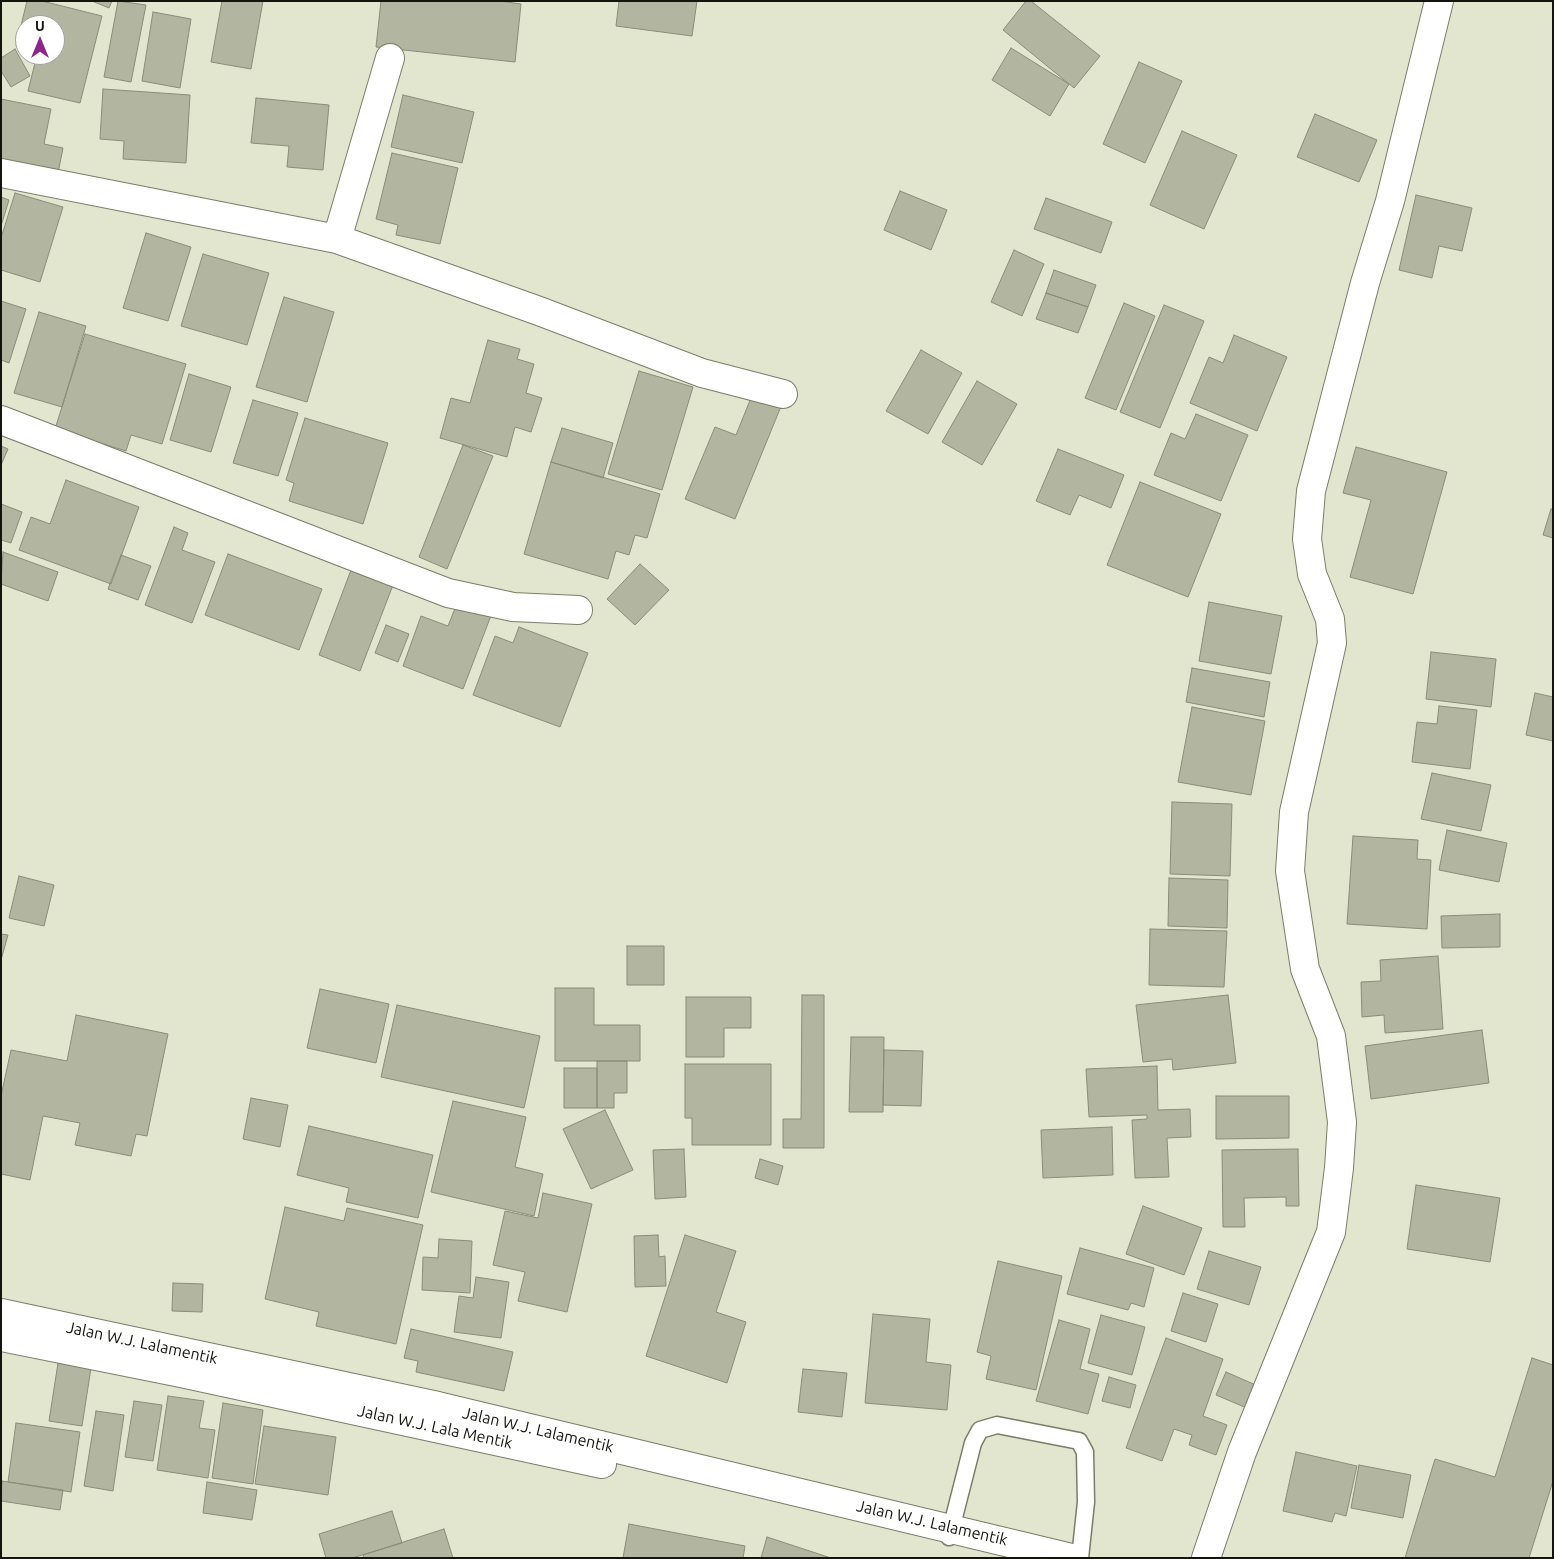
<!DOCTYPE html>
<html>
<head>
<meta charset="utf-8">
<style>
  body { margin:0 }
  #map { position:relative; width:1554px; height:1559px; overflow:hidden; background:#e3e6cf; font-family:Ubuntu,sans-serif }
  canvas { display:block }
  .frame { position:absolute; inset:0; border:2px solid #14140d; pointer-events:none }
  .north { position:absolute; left:15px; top:15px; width:50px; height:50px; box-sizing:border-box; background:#fff; border:1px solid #a1a19e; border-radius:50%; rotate:0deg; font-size:14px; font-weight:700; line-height:20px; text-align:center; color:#14140d }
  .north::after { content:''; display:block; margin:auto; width:18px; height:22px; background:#8c268c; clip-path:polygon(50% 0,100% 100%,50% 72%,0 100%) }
</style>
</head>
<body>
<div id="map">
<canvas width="1554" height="1559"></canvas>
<div class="frame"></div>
<div class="north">U</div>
</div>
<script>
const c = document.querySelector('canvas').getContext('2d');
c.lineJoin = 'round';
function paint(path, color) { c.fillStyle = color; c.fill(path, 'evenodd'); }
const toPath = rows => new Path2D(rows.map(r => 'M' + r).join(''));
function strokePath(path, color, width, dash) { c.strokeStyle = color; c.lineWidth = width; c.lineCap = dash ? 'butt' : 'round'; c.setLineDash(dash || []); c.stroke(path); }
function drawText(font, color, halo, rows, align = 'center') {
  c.font = font + ' Ubuntu,sans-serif'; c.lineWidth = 4.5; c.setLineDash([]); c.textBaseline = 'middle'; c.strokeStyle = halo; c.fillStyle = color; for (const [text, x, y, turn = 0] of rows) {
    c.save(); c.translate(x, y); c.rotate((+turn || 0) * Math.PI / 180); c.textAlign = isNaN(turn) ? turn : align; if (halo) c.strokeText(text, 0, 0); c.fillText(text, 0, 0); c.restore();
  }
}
const building = toPath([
  [27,1,42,1,102,16,80,103,28,91,37,55,55,55,55,25,25,25,25,48,16,46,27,1],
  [92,1,112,1,109,8,92,1],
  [118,1,146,5,131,82,104,77,118,1],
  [222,1,263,1,251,69,211,62,222,1],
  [381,1,500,1,521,4,515,62,376,47,381,1],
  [619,1,697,1,692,36,616,26,619,1],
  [1026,1,1031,1,1100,56,1074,88,1003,30,1026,1],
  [153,12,191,19,180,88,142,81,153,12],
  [1011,48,1069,84,1050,116,992,80,1011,48],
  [15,49,30,76,11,87,1,71,1,58,15,49],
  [1139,62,1182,81,1145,163,1103,144,1139,62],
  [103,89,190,95,186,163,123,159,124,141,100,139,103,89],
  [403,95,474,112,462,163,391,147,403,95],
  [256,98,329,105,323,170,287,167,289,146,251,143,256,98],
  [1,99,51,109,44,144,63,148,57,178,1,167,1,99],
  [1315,114,1377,140,1359,182,1297,157,1315,114],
  [1182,131,1237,155,1204,229,1150,205,1182,131],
  [392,153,458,168,440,244,396,235,398,225,376,219,392,153],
  [900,191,947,210,931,250,884,230,900,191],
  [15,193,63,207,40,282,1,270,1,238,15,193],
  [1416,195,1472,208,1462,251,1439,246,1432,278,1399,270,1416,195],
  [1,197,9,200,1,226,1,197],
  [1046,198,1112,222,1101,253,1034,229,1046,198],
  [146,233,191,247,168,321,123,308,146,233],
  [1014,250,1044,264,1022,316,991,302,1014,250],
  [203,254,269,273,247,345,181,326,203,254],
  [1054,270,1096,285,1088,307,1046,293,1054,270],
  [1046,293,1088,307,1078,333,1036,319,1046,293],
  [284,297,334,312,307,402,256,387,284,297],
  [1,301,26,309,9,363,1,360,1,301],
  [1124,303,1155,316,1116,410,1085,398,1124,303],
  [1164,305,1204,321,1160,428,1120,412,1164,305],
  [39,312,86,326,62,407,14,393,39,312],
  [85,334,186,364,162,444,131,435,126,451,55,429,85,334],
  [1234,335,1287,357,1257,431,1190,403,1209,357,1223,363,1234,335],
  [488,340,520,349,517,359,534,364,526,393,542,398,531,432,515,427,507,457,440,438,451,398,470,403,488,340],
  [921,350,962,373,928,434,886,411,921,350],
  [639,371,693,387,662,490,608,474,639,371],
  [189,374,231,387,211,452,170,440,189,374],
  [977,381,1017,404,982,465,942,442,977,381],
  [753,393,782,404,735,519,685,499,715,427,736,435,753,393],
  [253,400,298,413,278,476,233,463,253,400],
  [1196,414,1248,435,1221,501,1154,475,1171,433,1185,439,1196,414],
  [305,418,388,443,363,524,289,501,294,483,286,480,305,418],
  [562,428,613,443,603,478,551,462,562,428],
  [463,445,493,456,447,569,419,557,463,445],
  [1,446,8,449,1,465,1,446],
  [1356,447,1447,472,1413,594,1350,577,1371,500,1343,493,1356,447],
  [1058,449,1124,475,1111,508,1079,495,1070,515,1036,501,1058,449],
  [551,462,660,494,647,538,635,535,629,555,616,551,608,579,524,554,551,462],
  [66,480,139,507,111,584,19,550,31,517,50,524,66,480],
  [1140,482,1221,514,1188,597,1107,565,1140,482],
  [1,504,22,512,11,543,1,540,1,504],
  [1551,509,1553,510,1553,538,1543,535,1551,509],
  [174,527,188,533,182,550,215,562,192,623,145,605,174,527],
  [3,552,58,572,48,601,1,584,3,552],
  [228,554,322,589,299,650,205,615,228,554],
  [121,555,151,566,138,600,108,589,121,555],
  [640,564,669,590,635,625,607,599,640,564],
  [351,570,393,585,360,671,319,655,351,570],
  [458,601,492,613,463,689,403,666,421,616,448,626,458,601],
  [1209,602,1282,616,1271,674,1199,661,1209,602],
  [386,625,409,634,398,662,375,653,386,625],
  [519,627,588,653,560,727,473,695,495,636,513,643,519,627],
  [1431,652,1496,659,1491,707,1426,699,1431,652],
  [1192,668,1270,682,1264,717,1186,702,1192,668],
  [1535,693,1553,697,1553,741,1526,735,1535,693],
  [1439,706,1477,710,1470,769,1412,762,1417,722,1437,724,1439,706],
  [1192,707,1265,721,1251,795,1178,782,1192,707],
  [1432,773,1491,785,1481,831,1421,819,1432,773],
  [1172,802,1232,804,1230,876,1170,874,1172,802],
  [1447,830,1507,843,1499,882,1439,870,1447,830],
  [1353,836,1418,840,1417,859,1431,860,1427,929,1347,924,1353,836],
  [19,876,54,885,44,926,9,918,19,876],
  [1169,878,1228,880,1227,928,1168,926,1169,878],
  [1500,914,1500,947,1442,948,1441,916,1500,914],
  [1150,929,1227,931,1224,987,1149,985,1150,929],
  [1,934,8,935,1,960,1,934],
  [627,946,664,946,664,985,627,985,627,946],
  [1438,956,1443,1029,1385,1033,1384,1015,1362,1017,1361,982,1381,981,1380,960,1438,956],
  [555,988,594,988,594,1025,640,1025,640,1061,555,1061,555,988],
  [320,989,389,1004,376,1063,307,1048,320,989],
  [802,995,824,995,824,1148,783,1148,783,1119,801,1119,802,995],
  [1228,995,1236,1063,1173,1070,1172,1059,1143,1062,1136,1005,1228,995],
  [686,997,751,997,751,1028,724,1028,724,1057,686,1057,686,997],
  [397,1005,540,1036,524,1108,381,1077,397,1005],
  [76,1015,168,1034,147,1136,136,1134,131,1156,75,1145,80,1123,43,1116,30,1180,1,1174,1,1096,11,1050,67,1061,76,1015],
  [1482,1030,1489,1083,1371,1099,1365,1046,1482,1030],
  [851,1037,884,1037,883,1112,849,1112,851,1037],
  [884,1050,923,1051,921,1106,883,1105,884,1050],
  [597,1061,627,1061,627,1093,614,1093,614,1108,597,1108,597,1061],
  [685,1064,771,1064,771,1145,692,1145,692,1118,685,1118,685,1064],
  [1157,1066,1158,1110,1190,1109,1191,1137,1167,1138,1169,1177,1135,1178,1132,1120,1147,1119,1147,1115,1089,1117,1086,1069,1157,1066],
  [564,1068,597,1068,597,1108,564,1108,564,1068],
  [1216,1096,1289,1096,1289,1138,1216,1139,1216,1096],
  [251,1098,288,1105,280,1147,243,1139,251,1098],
  [453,1101,526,1117,515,1167,543,1174,534,1216,431,1192,453,1101],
  [605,1110,633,1170,591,1189,563,1129,605,1110],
  [309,1126,433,1155,418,1218,346,1202,349,1188,297,1175,309,1126],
  [1112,1127,1113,1175,1043,1178,1041,1130,1112,1127],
  [684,1149,686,1197,655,1199,653,1150,684,1149],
  [1298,1149,1299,1206,1286,1206,1286,1197,1244,1198,1245,1227,1223,1227,1222,1150,1298,1149],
  [760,1159,783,1166,778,1185,755,1178,760,1159],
  [1416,1185,1500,1198,1490,1262,1407,1249,1416,1185],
  [543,1193,592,1204,567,1312,518,1301,525,1272,493,1265,505,1211,538,1218,543,1193],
  [1143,1206,1202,1228,1184,1275,1126,1254,1143,1206],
  [285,1207,344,1221,347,1208,423,1225,396,1344,316,1326,319,1312,265,1299,285,1207],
  [658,1235,659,1257,665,1256,666,1286,635,1287,634,1236,658,1235],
  [685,1235,736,1251,716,1312,746,1322,727,1383,646,1356,685,1235],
  [439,1239,472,1241,470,1293,422,1290,423,1257,438,1258,439,1239],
  [1080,1248,1154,1268,1144,1307,1131,1303,1128,1310,1067,1294,1080,1248],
  [1209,1251,1261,1267,1249,1305,1197,1289,1209,1251],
  [998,1261,1062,1276,1036,1390,986,1379,991,1356,977,1352,998,1261],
  [476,1277,509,1282,501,1338,454,1332,459,1296,473,1298,476,1277],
  [173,1283,203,1284,202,1312,172,1311,173,1283],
  [1183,1293,1218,1304,1206,1342,1171,1331,1183,1293],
  [873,1314,930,1319,926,1362,951,1365,947,1410,865,1403,873,1314],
  [1101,1315,1145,1327,1132,1375,1088,1363,1101,1315],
  [1059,1320,1090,1329,1080,1369,1099,1374,1088,1414,1036,1401,1059,1320],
  [411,1329,513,1352,504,1391,416,1372,418,1361,404,1358,411,1329],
  [1166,1338,1223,1359,1203,1416,1227,1425,1216,1455,1189,1445,1192,1435,1174,1429,1162,1461,1126,1448,1166,1338],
  [1532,1358,1553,1365,1553,1481,1529,1558,1405,1558,1435,1459,1495,1477,1532,1358],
  [58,1363,91,1368,82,1426,49,1421,58,1363],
  [803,1369,847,1373,842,1417,798,1412,803,1369],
  [1226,1372,1258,1386,1249,1409,1216,1395,1226,1372],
  [1109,1377,1136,1385,1130,1408,1102,1401,1109,1377],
  [168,1396,204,1401,199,1428,215,1430,208,1478,157,1470,168,1396],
  [134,1401,162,1405,153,1461,125,1457,134,1401],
  [223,1403,263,1410,253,1484,212,1478,223,1403],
  [96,1411,124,1415,113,1491,84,1486,96,1411],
  [16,1423,80,1432,71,1492,8,1482,16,1423],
  [264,1426,336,1437,328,1495,255,1484,264,1426],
  [1296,1452,1357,1466,1346,1516,1335,1513,1332,1522,1283,1511,1296,1452],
  [1359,1465,1411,1475,1403,1518,1351,1508,1359,1465],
  [2,1481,63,1490,60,1510,1,1501,2,1481],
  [207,1482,257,1490,252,1520,203,1513,207,1482],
  [392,1511,402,1543,352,1558,326,1558,319,1534,392,1511],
  [629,1524,745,1546,743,1558,623,1558,629,1524],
  [444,1529,453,1558,364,1558,363,1555,444,1529],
  [767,1537,831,1558,761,1558,767,1537]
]);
paint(building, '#b2b59f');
strokePath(building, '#898c77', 1);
const lane = toPath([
  [949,1537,973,1443,980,1430,997,1425,1079,1441,1085,1452,1086,1502,1080,1558]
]);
const street = toPath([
  [1,173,337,239,539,311,702,373,783,394],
  [337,239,390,58],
  [1,420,448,593,513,607,578,610],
  [1206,1558,1242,1452,1331,1232,1339,1168,1342,1122,1331,1036,1305,969,1290,871,1294,812,1332,643,1330,619,1312,574,1307,539,1311,491,1365,283,1390,201,1439,1]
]);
const primary = toPath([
  [1,1313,438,1406,1072,1558],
  [1,1337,181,1373,602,1464]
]);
strokePath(lane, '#7a7d69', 19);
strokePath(street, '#7a7d69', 30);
strokePath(primary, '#7a7d69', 30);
strokePath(lane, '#fff', 16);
strokePath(street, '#fff', 28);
strokePath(primary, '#fff', 28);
drawText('16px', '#14140d', '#fff', [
  ["Jalan W.J. Lalamentik",142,1343,12],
  ["Jalan W.J. Lala Mentik",435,1427,12],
  ["Jalan W.J. Lalamentik",538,1430,13],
  ["Jalan W.J. Lalamentik",932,1523,13]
]);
</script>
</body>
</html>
